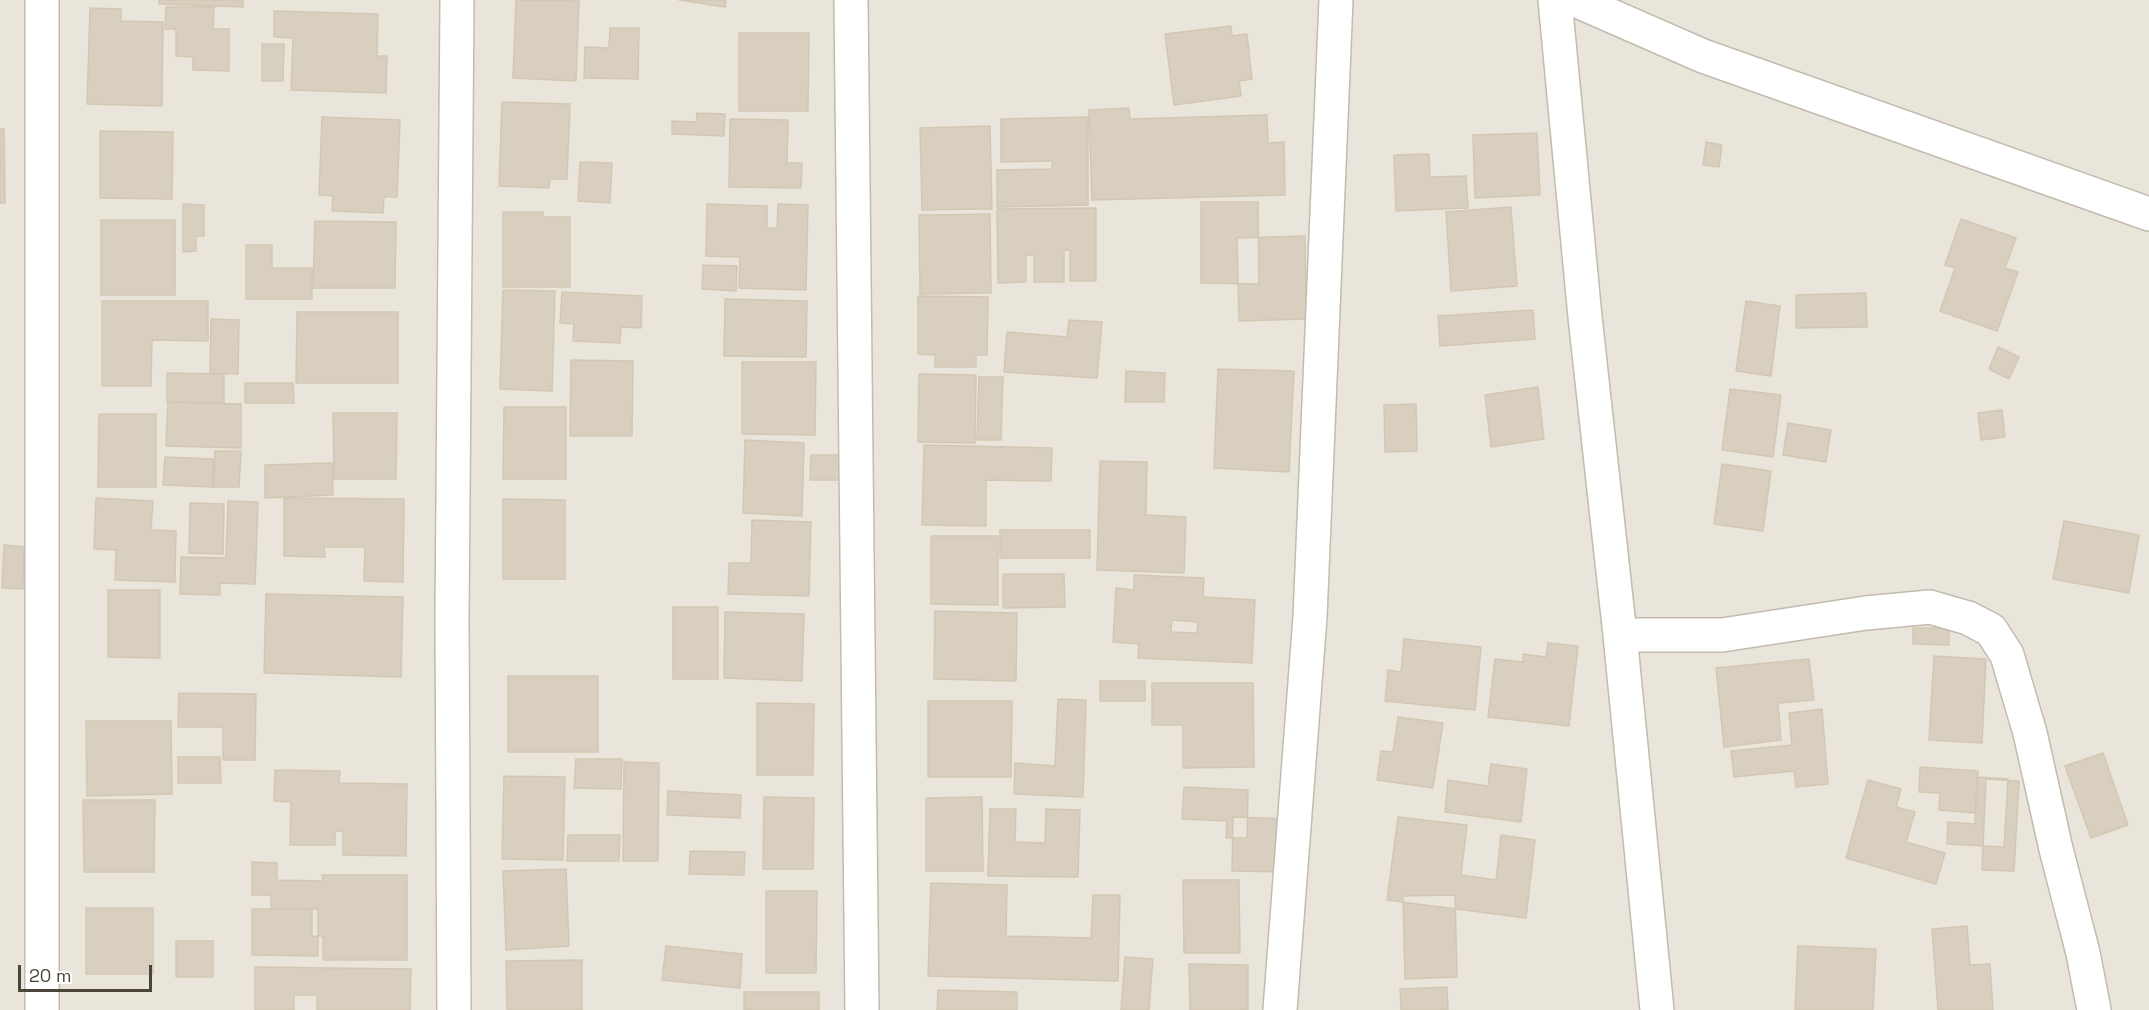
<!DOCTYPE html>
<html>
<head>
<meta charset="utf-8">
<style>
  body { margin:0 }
  #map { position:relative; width:2149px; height:1010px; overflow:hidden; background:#f6f3ec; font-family:"Space Grotesk",sans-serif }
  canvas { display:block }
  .scale { position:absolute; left:18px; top:965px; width:134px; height:27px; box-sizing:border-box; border:3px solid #4b4439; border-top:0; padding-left:8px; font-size:18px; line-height:21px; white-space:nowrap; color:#4b4439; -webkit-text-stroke:4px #fff; paint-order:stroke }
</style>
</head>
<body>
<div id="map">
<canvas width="2149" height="1010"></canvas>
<div class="scale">20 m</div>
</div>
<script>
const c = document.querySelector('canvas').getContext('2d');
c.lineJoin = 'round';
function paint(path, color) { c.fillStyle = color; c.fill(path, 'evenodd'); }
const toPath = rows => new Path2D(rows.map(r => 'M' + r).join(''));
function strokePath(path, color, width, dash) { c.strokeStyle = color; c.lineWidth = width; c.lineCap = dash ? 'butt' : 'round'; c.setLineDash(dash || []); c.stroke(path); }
paint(toPath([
  [0,0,2149,0,2149,1010,0,1010]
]), '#eae5da');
const building = toPath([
  [159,0,243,0,243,7,159,4,159,0],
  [516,0,579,1,576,81,513,78,516,0],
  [679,0,726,0,725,7,679,0],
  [166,7,214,7,213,29,229,29,229,71,193,70,193,57,176,56,176,29,165,29,166,7],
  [90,8,121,9,121,21,163,22,162,106,87,104,90,8],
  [274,11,378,14,377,56,387,56,386,93,291,90,293,38,274,37,274,11],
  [1231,26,1232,36,1247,34,1252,79,1239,81,1241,96,1174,105,1165,34,1231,26],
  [610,28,639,28,638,79,584,78,585,47,609,48,610,28],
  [739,33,809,33,808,111,739,111,739,33],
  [262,44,284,44,283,81,262,81,262,44],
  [502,102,570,104,567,179,550,179,549,188,499,186,502,102],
  [1129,108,1130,119,1267,115,1268,143,1284,142,1285,195,1092,200,1089,110,1129,108],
  [697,113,725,114,724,136,672,134,672,121,696,122,697,113],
  [322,117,400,120,397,197,384,197,383,213,332,211,333,196,319,195,322,117],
  [1088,117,1088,205,997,207,997,170,1052,169,1052,161,1001,162,1001,119,1088,117],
  [730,119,788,120,787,163,802,163,801,188,729,187,730,119],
  [990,126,992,209,922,210,920,128,990,126],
  [0,129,4,129,5,203,0,203,0,129],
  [100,131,173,132,172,199,100,198,100,131],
  [1537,133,1540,195,1475,198,1473,135,1537,133],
  [1706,142,1722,145,1719,167,1703,165,1706,142],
  [1429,154,1430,177,1466,176,1468,208,1396,211,1394,155,1429,154],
  [580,162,612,163,610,203,578,201,580,162],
  [1201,202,1258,202,1259,284,1201,283,1201,202],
  [183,204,204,205,204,236,196,236,196,251,183,252,183,204],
  [707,204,767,206,767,228,777,228,778,204,808,205,806,290,739,288,740,257,706,256,707,204],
  [1511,207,1517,286,1451,291,1446,212,1511,207],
  [1096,208,1096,281,1070,281,1070,250,1064,250,1064,282,1034,282,1034,255,1026,255,1026,282,998,283,997,209,1096,208],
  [503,212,543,212,543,217,570,217,570,287,503,287,503,212],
  [990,214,991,293,920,294,919,215,990,214],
  [1961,219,2016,238,2005,268,2018,272,1997,331,1940,311,1955,268,1945,265,1961,219],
  [101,220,175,220,175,295,101,295,101,220],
  [315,221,396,222,395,288,313,288,315,221],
  [1305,236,1306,319,1239,321,1237,238,1305,236],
  [246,245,272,245,272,268,312,268,312,299,246,299,246,245],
  [703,265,737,266,736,291,702,289,703,265],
  [503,290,555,291,552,391,500,389,503,290],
  [562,292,642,296,641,328,621,327,620,343,573,341,574,324,560,323,562,292],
  [1866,293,1867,327,1796,328,1796,295,1866,293],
  [918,296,988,297,987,355,976,355,976,367,935,367,935,355,918,354,918,296],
  [725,299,807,301,806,357,724,356,725,299],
  [102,301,208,301,208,341,152,340,151,386,102,386,102,301],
  [1746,301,1780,306,1771,376,1736,371,1746,301],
  [1533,310,1535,339,1440,346,1438,316,1533,310],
  [297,312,398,312,398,383,296,383,297,312],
  [211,319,239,320,238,374,210,373,211,319],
  [1069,320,1102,322,1097,378,1004,372,1007,332,1067,337,1069,320],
  [1998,347,2019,357,2009,379,1989,369,1998,347],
  [571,360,633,361,632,436,570,436,571,360],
  [742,362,816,362,815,435,742,434,742,362],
  [1218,369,1294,371,1289,472,1214,468,1218,369],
  [1126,371,1165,373,1164,402,1125,402,1126,371],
  [167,373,224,374,224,403,167,402,167,373],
  [919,374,976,375,975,443,918,442,919,374],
  [979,377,1003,377,1001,440,977,440,979,377],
  [245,383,293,383,294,403,245,403,245,383],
  [1538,387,1544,439,1491,447,1485,395,1538,387],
  [1730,389,1781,395,1773,457,1722,450,1730,389],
  [168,402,241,404,241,448,166,446,168,402],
  [1416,404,1417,451,1385,452,1384,405,1416,404],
  [504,407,566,407,566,479,503,479,504,407],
  [2002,410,2005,437,1981,440,1978,413,2002,410],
  [333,413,397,413,396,479,334,479,333,413],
  [99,414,156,414,156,487,98,487,99,414],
  [1788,423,1831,430,1826,462,1783,455,1788,423],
  [745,440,804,443,802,516,743,513,745,440],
  [924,445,1052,448,1051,481,986,480,986,526,922,525,924,445],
  [215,451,241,451,239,487,214,487,215,451],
  [811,455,848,455,847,480,810,480,811,455],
  [165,457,213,459,213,487,163,485,165,457],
  [1100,461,1147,462,1146,515,1186,517,1184,573,1097,570,1100,461],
  [332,463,333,495,265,498,265,465,332,463],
  [1722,464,1771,471,1763,531,1714,524,1722,464],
  [96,498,153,501,151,530,176,531,175,582,115,580,116,550,94,549,96,498],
  [284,498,404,499,403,582,364,581,365,547,324,547,325,557,284,556,284,498],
  [503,499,565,500,565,579,503,579,503,499],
  [228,501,258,502,255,584,220,583,220,595,180,594,181,557,226,558,228,501],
  [190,503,224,504,223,554,189,553,190,503],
  [752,520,811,522,809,596,728,594,729,563,751,563,752,520],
  [2064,521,2139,535,2129,593,2053,579,2064,521],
  [1000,530,1090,530,1090,558,1000,558,1000,530],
  [931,536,998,536,998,605,931,604,931,536],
  [4,545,24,547,23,589,2,588,4,545],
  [1003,574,1064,574,1065,607,1003,608,1003,574],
  [1134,575,1204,578,1203,597,1255,600,1252,663,1138,658,1139,644,1113,642,1116,588,1134,590,1134,575],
  [1172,620,1198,622,1197,633,1171,632,1172,620],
  [108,590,160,590,160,658,108,657,108,590],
  [266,594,403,597,401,677,264,673,266,594],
  [673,607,718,607,718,679,673,679,673,607],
  [935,611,1017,613,1016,681,934,679,935,611],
  [725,612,804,614,802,681,724,678,725,612],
  [1913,628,1949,628,1949,645,1913,644,1913,628],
  [1404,639,1481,647,1475,710,1385,701,1388,670,1401,672,1404,639],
  [1548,643,1578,646,1569,726,1488,717,1495,659,1523,662,1523,654,1546,657,1548,643],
  [1934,656,1986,659,1982,743,1929,740,1934,656],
  [1809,659,1814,700,1778,703,1781,740,1724,747,1716,668,1809,659],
  [508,676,598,676,598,752,508,752,508,676],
  [1100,681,1145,681,1145,701,1100,701,1100,681],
  [1152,683,1253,683,1254,767,1183,768,1183,725,1152,725,1152,683],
  [179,693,256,694,255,760,223,760,223,727,178,727,179,693],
  [1058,699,1086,700,1083,797,1014,794,1015,763,1055,766,1058,699],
  [928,701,1012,701,1011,777,928,777,928,701],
  [757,703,814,704,813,775,757,775,757,703],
  [1822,709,1828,784,1796,787,1794,771,1734,777,1731,751,1792,745,1789,713,1822,709],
  [1398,717,1443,723,1433,788,1377,780,1381,751,1393,752,1398,717],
  [86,721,171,721,172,794,87,796,86,721],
  [2103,753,2128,825,2091,838,2065,766,2103,753],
  [178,757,220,757,221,783,178,783,178,757],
  [576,759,622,759,621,789,574,788,576,759],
  [624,762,659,763,658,861,623,861,624,762],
  [1491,764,1527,769,1521,822,1445,812,1448,780,1488,786,1491,764],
  [1920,767,1978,771,1975,813,1939,810,1940,793,1919,792,1920,767],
  [275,770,340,771,339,783,407,784,406,856,343,855,343,831,335,831,335,845,290,845,291,802,274,801,275,770],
  [504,776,565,777,563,860,502,859,504,776],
  [1977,777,2008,779,2004,847,1947,844,1948,822,1975,824,1977,777],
  [1986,779,2019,781,2014,871,1982,870,1986,779],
  [1868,780,1901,789,1896,807,1915,812,1906,842,1945,853,1936,884,1846,858,1868,780],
  [1184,787,1248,790,1247,838,1226,838,1227,821,1182,819,1184,787],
  [668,791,741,795,740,818,667,815,668,791],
  [764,797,814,798,813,869,763,869,764,797],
  [982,797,983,871,926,871,926,798,982,797],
  [83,800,155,800,154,872,84,872,83,800],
  [990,809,1016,809,1015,842,1045,843,1046,809,1080,810,1078,877,988,876,990,809],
  [1233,817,1287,819,1285,872,1232,871,1233,817],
  [1398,817,1467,825,1461,875,1496,880,1501,835,1535,840,1526,918,1387,900,1398,817],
  [568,835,620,835,619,861,567,861,568,835],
  [690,851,745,852,744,875,689,874,690,851],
  [252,862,277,863,277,880,323,881,322,875,407,875,407,960,323,960,323,936,312,936,312,908,271,908,271,895,252,895,252,862],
  [566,869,569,946,506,950,503,871,566,869],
  [1183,880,1239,880,1240,953,1184,953,1183,880],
  [931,883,1007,885,1006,936,1091,938,1093,895,1120,895,1118,981,928,976,931,883],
  [766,891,817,891,816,973,766,973,766,891],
  [1455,895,1457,977,1405,979,1403,896,1455,895],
  [86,908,153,908,153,974,86,974,86,908],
  [252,909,318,909,318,956,252,955,252,909],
  [1967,926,1970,965,1990,964,1993,1010,1938,1010,1932,929,1967,926],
  [176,941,213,941,213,977,176,977,176,941],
  [666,946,742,954,740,988,662,980,666,946],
  [1798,946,1876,949,1873,1010,1795,1010,1798,946],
  [1125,957,1153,959,1149,1010,1121,1010,1125,957],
  [582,960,582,1010,507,1010,506,961,582,960],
  [1189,964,1248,965,1248,1010,1190,1010,1189,964],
  [255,967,411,969,410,1010,317,1010,317,995,294,995,294,1010,255,1010,255,967],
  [1447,987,1448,1010,1401,1010,1400,989,1447,987],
  [938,990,1017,992,1017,1010,937,1010,938,990],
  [744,992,819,992,819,1010,744,1010,744,992]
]);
paint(building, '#d8cfc1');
strokePath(building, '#d3c7b4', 1.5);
const minor = toPath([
  [42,0,42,1010],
  [851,0,862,1010],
  [1555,0,1585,317,1620,635,1657,1010],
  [1575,0,1703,56,2149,214],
  [1620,635,1722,635,1866,613,1930,607,1968,618,1991,630,2007,655,2030,733,2056,849,2083,953,2094,1010],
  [454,1010,452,618,457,0],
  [1280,1010,1310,617,1336,0]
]);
strokePath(minor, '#c2bbae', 36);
strokePath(minor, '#fff', 33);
</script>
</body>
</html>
